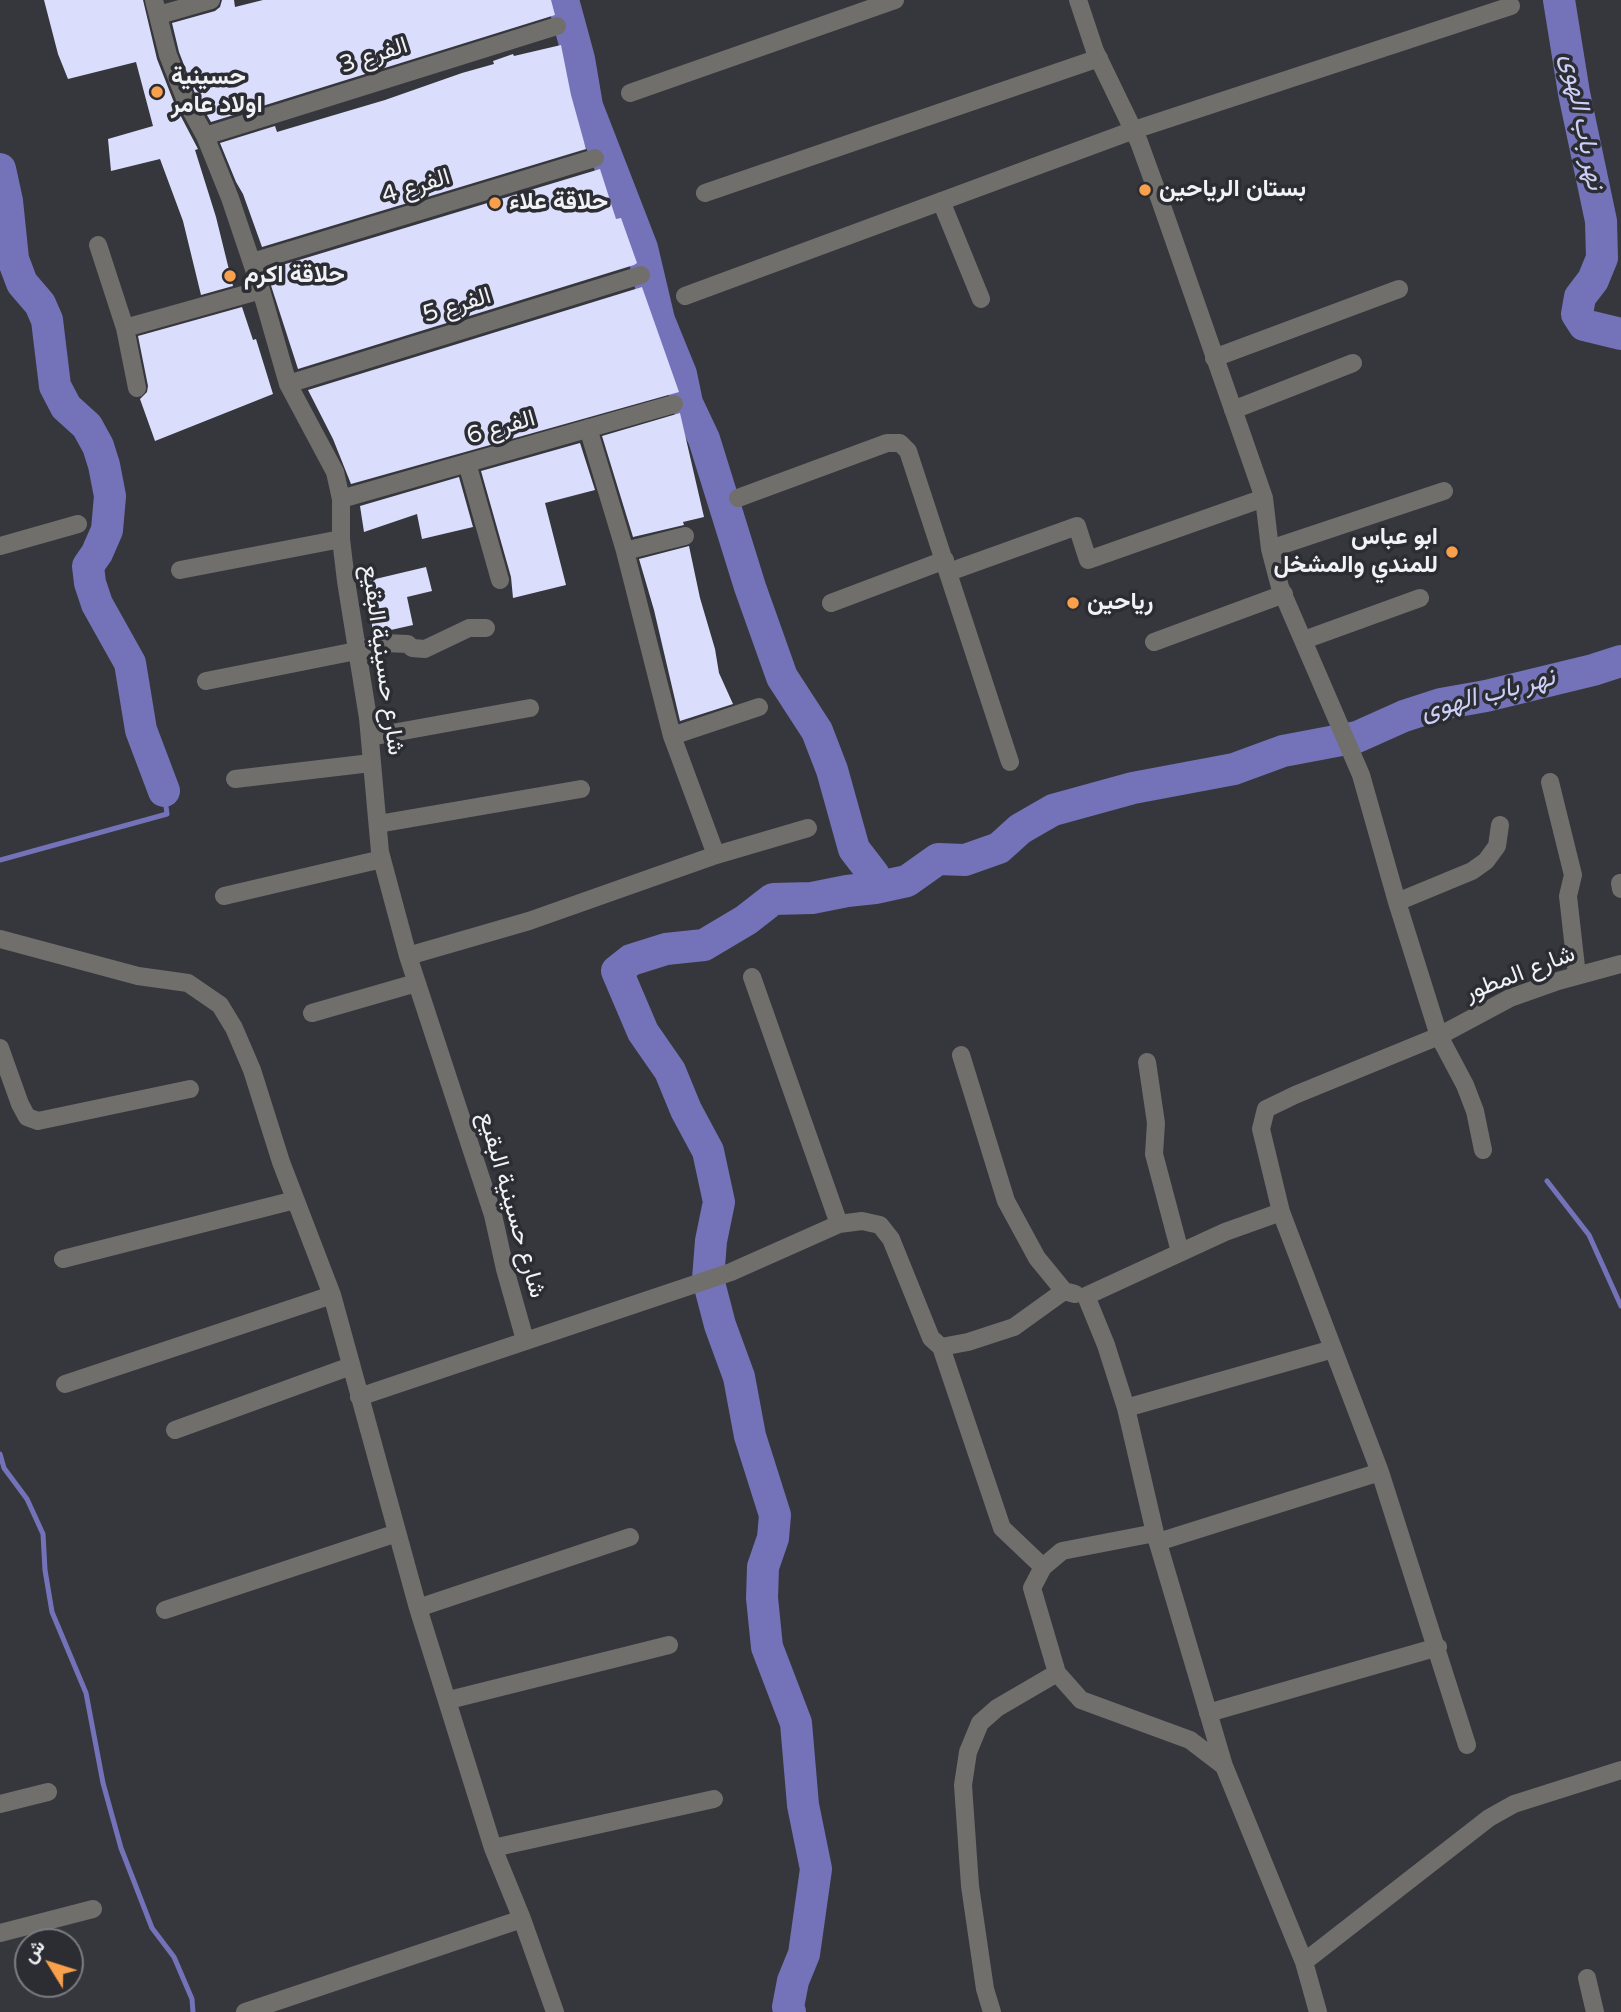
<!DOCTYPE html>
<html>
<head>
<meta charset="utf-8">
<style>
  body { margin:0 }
  #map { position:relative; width:1621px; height:2012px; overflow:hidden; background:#36373d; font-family:"Varela Round",Vazirmatn,sans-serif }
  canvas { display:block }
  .north { position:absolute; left:14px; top:1928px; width:70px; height:70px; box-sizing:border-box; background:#2c2d33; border:2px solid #7b7c81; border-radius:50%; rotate:308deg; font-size:19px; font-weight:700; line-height:28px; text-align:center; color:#f1f2f6 }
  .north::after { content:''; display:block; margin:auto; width:24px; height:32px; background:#f9a04d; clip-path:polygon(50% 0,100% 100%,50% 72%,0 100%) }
</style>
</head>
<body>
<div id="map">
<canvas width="1621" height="2012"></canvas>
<div class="north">ش</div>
</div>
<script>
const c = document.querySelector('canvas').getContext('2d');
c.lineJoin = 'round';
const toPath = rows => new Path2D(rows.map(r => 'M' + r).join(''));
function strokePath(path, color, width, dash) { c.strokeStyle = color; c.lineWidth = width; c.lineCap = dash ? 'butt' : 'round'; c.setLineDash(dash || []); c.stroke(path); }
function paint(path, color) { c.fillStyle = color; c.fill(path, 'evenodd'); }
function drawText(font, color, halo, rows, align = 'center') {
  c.font = font + ' "Varela Round",Vazirmatn,sans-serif'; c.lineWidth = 7; c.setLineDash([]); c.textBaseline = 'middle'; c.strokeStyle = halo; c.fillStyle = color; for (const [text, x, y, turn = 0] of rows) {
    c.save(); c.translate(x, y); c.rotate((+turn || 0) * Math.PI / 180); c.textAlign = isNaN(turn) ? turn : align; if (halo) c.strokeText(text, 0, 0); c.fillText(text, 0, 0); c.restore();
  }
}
strokePath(toPath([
  [0,860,167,814,164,791],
  [1547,1181,1589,1235,1621,1306],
  [0,1454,4,1468,27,1499,43,1534,45,1570,52,1612,86,1693,103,1783,121,1848,152,1928,174,1957,192,1999,193,2012]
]), '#7473b9', 5);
strokePath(toPath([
  [563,0,579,59,587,106,642,248,659,320,681,374,687,403,704,439,750,587,782,677,817,731,832,770,854,849,874,875,875,888,847,891,812,898,773,899,746,920,704,945,666,949,631,960,617,971,643,1032,670,1071,686,1110,708,1151,719,1202,711,1241,708,1279,720,1325,739,1377,750,1436,775,1515,773,1538,763,1567,762,1598,767,1647,796,1723,803,1805,816,1869,804,1954,793,1981,788,2007,790,2012],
  [1559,0,1574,93,1601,221,1602,258,1593,280,1580,297,1577,314,1584,325,1621,334],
  [0,169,7,201,13,259,22,283,40,304,47,320,55,386,66,407,87,426,98,446,104,465,110,496,107,530,97,553,88,566,90,583,97,604,130,663,141,730,164,791],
  [875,888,907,881,938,859,965,860,999,848,1020,829,1053,810,1133,788,1234,769,1283,751,1357,737,1404,716,1441,704,1486,696,1593,670,1621,661]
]), '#7473b9', 32);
paint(toPath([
  [44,0,143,0,157,59,175,105,198,149,195,150,216,217,233,286,201,295,183,221,160,159,111,171,108,139,153,126,136,62,68,79,58,54],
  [222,0,234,0,235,7,263,0,551,0,555,15,211,122,196,96,179,52,172,23,215,11,220,7],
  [561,45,571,95,586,149,262,247,243,194,236,182,220,143,275,126,277,132,385,100,462,73,494,64,493,61,513,54,514,56],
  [600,169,616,219,621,218,637,263,634,265,298,369,266,270],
  [642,287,679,392,351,484,333,439,308,390],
  [242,307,253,340,256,339,273,394,155,441,140,399,147,392,148,386,138,336],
  [680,413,704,517,683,522,684,525,633,537,602,436],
  [580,443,595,490,545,503,566,585,513,598,511,577,481,471],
  [459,477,473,527,422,539,417,514,364,532,360,506],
  [689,546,700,598,715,649,719,673,733,704,680,721,654,610,639,559],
  [426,567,432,591,407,597,413,625,373,634,367,581]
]), '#dbddfc');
strokePath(toPath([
  [154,0,168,55,186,101,205,136,230,198,261,290,288,384,335,472,341,499,341,539,346,581,368,718,380,852,408,956,493,1215,505,1269,525,1340],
  [1078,0,1095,51,1139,142,1160,200,1264,498,1270,549,1280,587,1361,775,1397,902,1439,1036,1465,1085,1475,1111,1483,1150],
  [159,15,211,0],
  [630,93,895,0],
  [205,136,557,26],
  [705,193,1099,58],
  [941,201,981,299],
  [98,245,125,328,137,388],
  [252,262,595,158],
  [685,296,1134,130,1511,6],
  [125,328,261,290],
  [1214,358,1399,289],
  [288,384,641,275],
  [1233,410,1353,363],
  [588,428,625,551,672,736,716,855,808,828],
  [467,463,500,580],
  [738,498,887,443,900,443,908,451,1010,762],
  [341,499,674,404],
  [0,546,78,524],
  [1270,549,1444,491],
  [625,551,685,536],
  [180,570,341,539],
  [949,572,1077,526,1088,560,1264,498],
  [831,603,945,560],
  [1304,640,1420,598],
  [1154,642,1284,594],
  [206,681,356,651,385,643,408,644,412,648,425,649,469,628,486,628],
  [672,736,759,707],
  [370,737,530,708],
  [235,779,371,763],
  [1550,782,1573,875,1568,896,1577,976],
  [378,824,581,789],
  [1620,883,1621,889],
  [224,896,382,859],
  [1397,902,1472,871,1486,861,1497,846,1500,825],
  [0,939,138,976,188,983,220,1005,234,1028,252,1070,281,1162,332,1295,418,1608,493,1848,522,1919,555,2012],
  [408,956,529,921,716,855],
  [752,977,839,1224],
  [312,1013,416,983],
  [0,1048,20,1104,27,1117,38,1121,190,1089],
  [961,1055,1006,1201,1037,1258,1064,1291,1075,1294],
  [1147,1062,1156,1123,1154,1154,1180,1252],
  [1281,1212,1380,1472,1467,1745],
  [63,1259,295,1200],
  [941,1347,1002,1528,1043,1567],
  [65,1384,332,1295],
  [359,1397,731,1272,839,1224,862,1221,880,1225,891,1239,931,1338,941,1347,968,1342,1014,1327,1064,1291],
  [1126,1408,1333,1349],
  [175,1430,351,1366],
  [1155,1533,1062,1551,1043,1567,1032,1588,1057,1673,1081,1700,1190,1740,1224,1766,1304,1962,1318,2012],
  [1158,1542,1380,1472],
  [418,1608,630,1537],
  [165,1610,397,1533],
  [449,1700,669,1645],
  [1208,1713,1438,1647],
  [1224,1766,1155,1533,1126,1408,1106,1345,1086,1296,1225,1232,1281,1212,1261,1129,1266,1109,1295,1095,1439,1036,1510,998,1558,981,1621,964],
  [0,1804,48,1792],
  [493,1848,714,1799],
  [0,1933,93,1909],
  [1304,1962,1489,1818,1514,1804,1621,1770],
  [1587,1978,1595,2012],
  [245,2012,522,1919],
  [992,2012,985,1989,970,1886,963,1785,968,1752,980,1723,997,1708,1057,1673]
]), '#716f6c', 18);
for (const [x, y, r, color] of [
  [157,92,7,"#f9a04d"],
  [1145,190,7,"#f9a04d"],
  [495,203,7,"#f9a04d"],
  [230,276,7,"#f9a04d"],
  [1452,552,7,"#f9a04d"],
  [1073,603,7,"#f9a04d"]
]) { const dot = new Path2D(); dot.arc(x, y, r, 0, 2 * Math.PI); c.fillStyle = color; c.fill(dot); strokePath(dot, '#2c2d33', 2.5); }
drawText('24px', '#f1f2f6', '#2c2d33', [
  ["الفرع 3",374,56,-18],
  ["الفرع 4",416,187,-17],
  ["الفرع 5",457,306,-17],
  ["الفرع 6",501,428,-16],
  ["شارع حسينية البقيع",382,660,82],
  ["شارع المطور",1520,974,-21],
  ["شارع حسينية البقيع",511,1205,74]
]);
drawText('bold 24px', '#f1f2f6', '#2c2d33', [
  ["حسينية",171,78],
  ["اولاد عامر",171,106],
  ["بستان الرياحين",1159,190],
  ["حلاقة علاء",509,203],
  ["حلاقة اكرم",244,276],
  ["ابو عباس",1438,538,"right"],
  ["للمندي والمشخل",1438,566,"right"],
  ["رياحين",1087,603]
], 'left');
drawText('italic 26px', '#cdcff7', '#2c2d33', [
  ["نهر باب الهوى",1582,122,79],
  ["نهر باب الهوى",1488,695,-15]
]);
</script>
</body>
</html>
